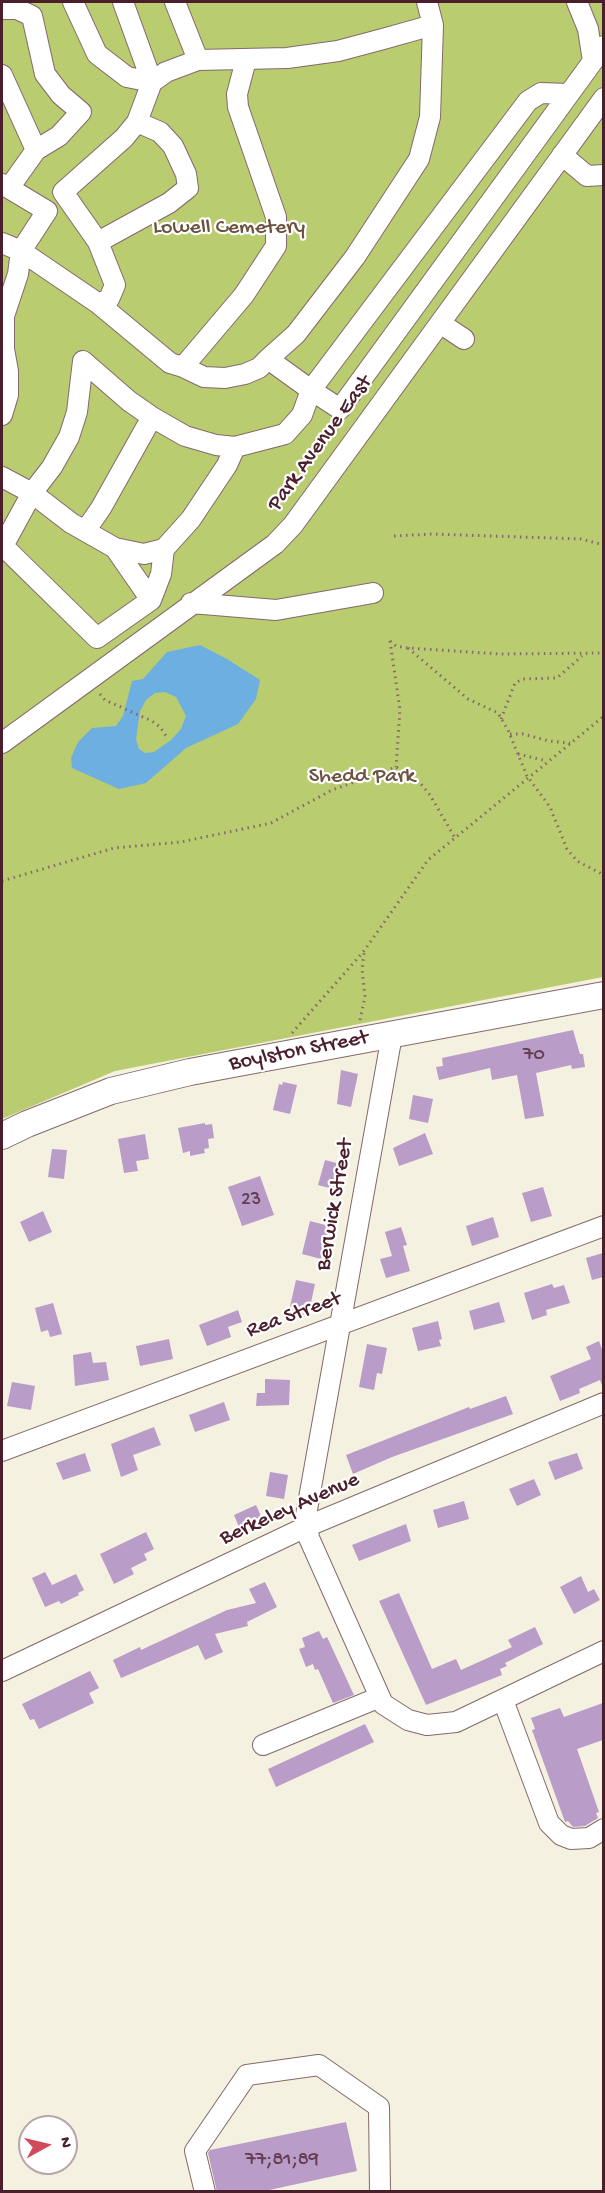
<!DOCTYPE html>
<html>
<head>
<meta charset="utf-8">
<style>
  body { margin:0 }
  #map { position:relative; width:605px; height:2193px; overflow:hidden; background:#f4f1e0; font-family:"Gochi Hand",sans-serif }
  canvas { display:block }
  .frame { position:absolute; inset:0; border:3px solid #4a1f2b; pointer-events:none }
  .north { position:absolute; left:18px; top:2115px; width:60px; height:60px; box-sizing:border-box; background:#fff; border:2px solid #b7a5aa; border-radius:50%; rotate:82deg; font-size:16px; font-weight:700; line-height:24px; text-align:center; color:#4a1f2b }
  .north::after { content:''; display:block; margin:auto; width:21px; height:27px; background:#d1495b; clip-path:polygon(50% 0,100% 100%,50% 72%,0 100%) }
</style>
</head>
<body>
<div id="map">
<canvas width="605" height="2193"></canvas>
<div class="frame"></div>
<div class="north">N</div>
</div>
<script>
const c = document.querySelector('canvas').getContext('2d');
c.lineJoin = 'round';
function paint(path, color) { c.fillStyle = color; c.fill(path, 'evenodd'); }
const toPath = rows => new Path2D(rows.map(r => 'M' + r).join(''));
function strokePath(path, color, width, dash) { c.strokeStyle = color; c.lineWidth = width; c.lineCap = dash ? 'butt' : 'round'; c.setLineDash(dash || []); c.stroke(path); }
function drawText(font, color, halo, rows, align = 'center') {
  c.font = font + ' "Gochi Hand",sans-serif'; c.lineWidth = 4.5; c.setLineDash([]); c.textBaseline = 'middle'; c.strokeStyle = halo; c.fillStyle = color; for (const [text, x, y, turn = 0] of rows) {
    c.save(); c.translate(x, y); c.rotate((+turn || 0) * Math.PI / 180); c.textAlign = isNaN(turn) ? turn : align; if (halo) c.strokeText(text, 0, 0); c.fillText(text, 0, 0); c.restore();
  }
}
paint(toPath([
  [2,2,603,2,603,977,115,1071,2,1119]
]), '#bacc70');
paint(toPath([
  [200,645,227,659,260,680,256,699,238,724,186,748,146,783,119,789,72,768,71,758,78,742,92,728,116,726,123,716,132,681,143,679,167,652],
  [165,692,176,697,186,716,181,729,171,740,154,752,145,753,139,749,136,739,140,711,146,700,155,693]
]), '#6dafe1');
paint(toPath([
  [573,1030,580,1054,583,1054,585,1067,572,1069,571,1065,536,1073,544,1116,525,1119,517,1075,492,1080,490,1068,439,1080,436,1067,443,1066,442,1058],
  [341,1070,358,1074,351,1107,337,1104],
  [283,1082,297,1085,290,1114,273,1110,279,1084,282,1085],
  [413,1095,433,1099,428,1123,409,1119],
  [205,1123,205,1125,212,1124,214,1138,208,1139,209,1148,204,1149,205,1153,190,1156,190,1151,183,1153,178,1128],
  [425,1133,433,1154,399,1166,393,1148],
  [145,1134,149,1159,136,1161,138,1171,124,1173,118,1139],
  [52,1149,67,1150,64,1179,48,1177],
  [325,1160,344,1165,337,1190,318,1185],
  [260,1176,274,1215,242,1226,228,1187],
  [543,1187,552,1216,531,1222,522,1193],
  [43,1211,52,1232,29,1242,20,1222],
  [493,1217,499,1237,472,1246,466,1226],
  [310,1221,329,1226,321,1259,302,1254],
  [401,1227,407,1245,403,1246,410,1271,386,1278,380,1259,392,1256,385,1232],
  [603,1253,603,1277,592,1280,586,1258],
  [296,1280,315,1284,310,1307,306,1306,304,1315,289,1311],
  [552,1284,554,1288,564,1285,570,1303,546,1310,547,1315,532,1320,524,1293],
  [499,1302,505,1322,474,1330,469,1311],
  [53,1303,62,1334,50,1337,48,1330,41,1332,35,1308],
  [238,1310,242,1322,228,1327,231,1337,207,1346,199,1325],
  [438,1321,442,1339,439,1340,441,1346,418,1351,412,1328],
  [169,1339,173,1359,140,1366,136,1346],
  [599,1341,603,1352,603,1388,600,1380,579,1389,580,1393,560,1401,550,1376,591,1359,586,1347],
  [367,1344,387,1348,382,1374,377,1373,374,1390,359,1387],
  [91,1352,93,1363,106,1362,109,1380,75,1386,73,1355],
  [265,1379,290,1380,289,1405,256,1406,257,1393,265,1393],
  [12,1382,35,1386,31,1410,7,1406],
  [506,1396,513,1414,392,1457,353,1474,346,1455,469,1407,470,1409],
  [224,1402,230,1420,195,1432,189,1415],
  [154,1427,161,1445,133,1455,138,1470,121,1477,111,1444],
  [85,1453,91,1471,63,1480,56,1463],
  [577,1453,583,1469,555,1480,548,1462],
  [270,1472,288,1475,284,1499,266,1496],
  [534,1479,541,1495,517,1506,509,1489],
  [464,1501,469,1519,438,1528,433,1510],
  [256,1505,265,1525,242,1534,234,1515],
  [406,1524,411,1541,359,1561,352,1545],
  [146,1532,154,1549,144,1554,147,1560,131,1568,134,1574,114,1584,100,1554],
  [45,1572,52,1585,76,1574,84,1590,78,1593,79,1595,61,1604,59,1601,45,1607,32,1578],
  [581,1576,588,1592,594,1589,600,1600,574,1614,560,1587],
  [265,1582,277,1607,247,1622,248,1626,215,1634,223,1652,205,1660,198,1645,121,1678,113,1660,140,1647,141,1650,227,1610,256,1603,249,1589],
  [399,1593,432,1669,456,1659,461,1670,512,1647,508,1640,535,1627,543,1644,505,1663,507,1666,500,1669,502,1675,426,1705,379,1601],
  [319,1631,323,1639,327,1637,354,1695,333,1703,318,1669,315,1670,313,1664,306,1667,299,1649,305,1647,302,1638],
  [90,1671,99,1688,89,1693,94,1703,39,1729,34,1719,30,1720,22,1704],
  [603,1703,603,1740,577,1749,599,1812,596,1813,598,1818,585,1826,573,1827,568,1821,565,1822,532,1730,535,1729,531,1718,560,1708,564,1717],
  [365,1724,374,1742,276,1787,268,1769],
  [346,2122,357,2171,260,2192,217,2192,208,2153,210,2150]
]), '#b99cc8');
const minor = toPath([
  [73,2,97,54,127,77,152,82,166,72,198,60,287,58,338,51,383,39,433,25,427,2],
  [123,2,152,82,137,122,124,138,63,192,98,242,169,203,188,188,186,174,173,146,160,132,137,122],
  [175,2,198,60],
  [577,2,588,29,593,61],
  [2,9,17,9,32,16,45,74,61,95,81,112,59,136,36,150,9,188],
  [2,75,36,150],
  [568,94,541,93,528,101,311,390,340,409,604,46],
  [562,155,587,176,604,175],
  [2,184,47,211,21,251,18,274,4,316,4,349,2,348],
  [98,242,115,285,109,299,99,304,170,363,183,367,244,295,276,246,276,217,238,107,237,94,246,60],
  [2,243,21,251,99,304],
  [440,323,464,339],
  [268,359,296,334,355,257,419,159,430,117,433,25],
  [183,367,204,377,225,378,245,374,259,368,268,359,311,390,302,415,285,434,235,447,216,445,185,436,152,417,129,401,83,361,77,412,69,437,52,467,32,493,71,523,115,548,144,554,164,549,191,519,227,465,235,447],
  [2,415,8,395,8,371,4,349],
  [2,477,32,493,3,546,97,638,151,600],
  [85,531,101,508,152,417],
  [115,548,151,600,161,574,164,549],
  [191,603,276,610,373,593],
  [2,743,275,544,293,525,604,98],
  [392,1035,306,1515,309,1538,383,1704,408,1720,427,1725,456,1722,604,1651],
  [2,1451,604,1226],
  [2,1671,308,1526,604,1403],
  [503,1700,549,1823,561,1835,571,1839,589,1838,604,1829],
  [263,1745,380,1697],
  [205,2192,195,2151,247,2075,319,2065,379,2107,380,2192]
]);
const major = toPath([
  [2,1136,27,1124,111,1091,190,1072,604,995]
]);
strokePath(minor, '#86686a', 22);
strokePath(major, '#86686a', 28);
strokePath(toPath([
  [394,536,432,534,581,539,604,545],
  [390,641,396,646,408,648,500,654,604,653],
  [390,641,400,710,396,767],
  [408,648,468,699,498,713,508,730,527,776,550,807,567,849,577,861,604,875],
  [100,694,105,700,152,721,160,727,168,739],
  [501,719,515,683,523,679,557,678,582,656],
  [510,734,523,734,549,741,570,743],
  [518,754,547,761],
  [2,881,114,848,181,842,271,823,332,790,396,767,421,784,430,795,455,838],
  [360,1020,365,997,362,969,364,953],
  [292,1033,364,951,428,860,604,716]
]), '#86686a', 3, [1.5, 4.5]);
strokePath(minor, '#fff', 20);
strokePath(major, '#fff', 26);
drawText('20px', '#663e52', null, [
  ["70",534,1056],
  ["23",251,1201],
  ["77;81;89",282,2161]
]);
drawText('22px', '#6c5340', '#fff', [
  ["Lowell Cemetery",229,229],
  ["Shedd Park",362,778]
]);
drawText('22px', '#4a1f2b', '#fff', [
  ["Park Avenue East",321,444,-54],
  ["Boylston Street",299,1052,-11],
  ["Berwick Street",336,1205,-80],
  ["Rea Street",294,1316,-20],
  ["Berkeley Avenue",290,1510,-24]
]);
</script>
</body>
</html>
